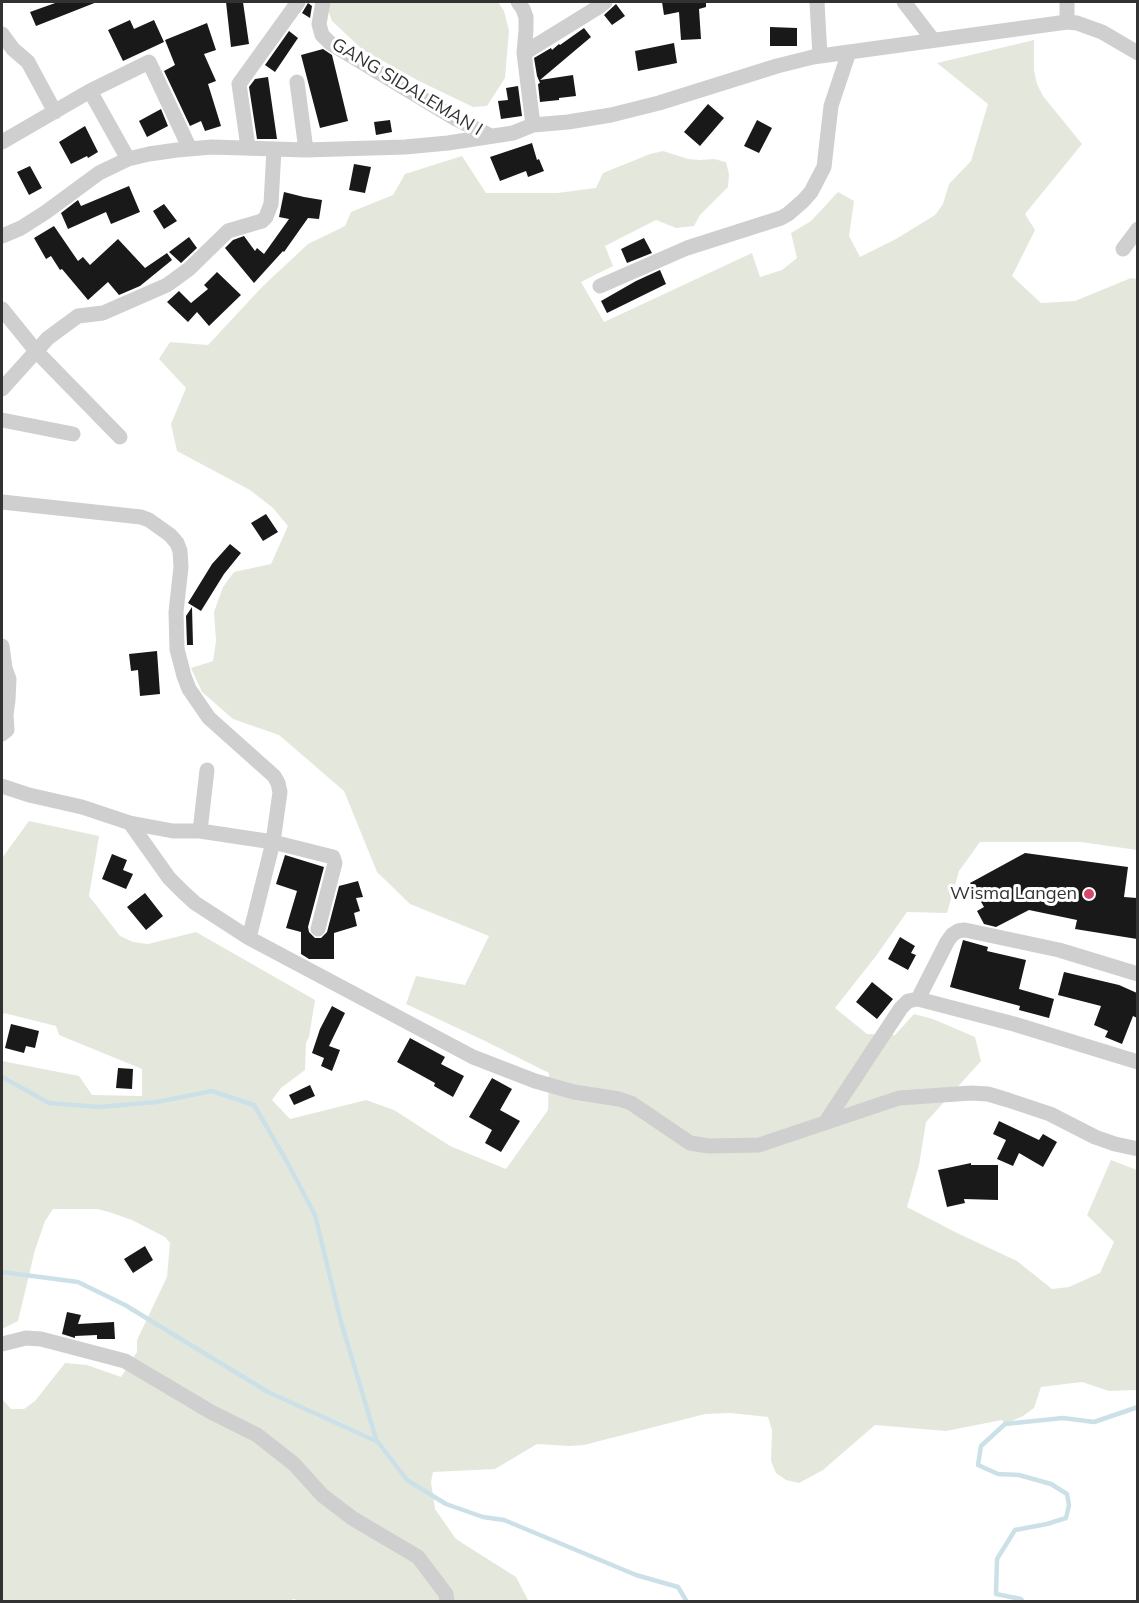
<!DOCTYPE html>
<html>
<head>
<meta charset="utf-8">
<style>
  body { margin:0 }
  #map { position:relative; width:1139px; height:1603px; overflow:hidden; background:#fff; font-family:Mulish,sans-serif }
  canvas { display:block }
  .frame { position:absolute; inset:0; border:3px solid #323232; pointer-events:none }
</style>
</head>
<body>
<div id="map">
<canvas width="1139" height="1603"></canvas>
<div class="frame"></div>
</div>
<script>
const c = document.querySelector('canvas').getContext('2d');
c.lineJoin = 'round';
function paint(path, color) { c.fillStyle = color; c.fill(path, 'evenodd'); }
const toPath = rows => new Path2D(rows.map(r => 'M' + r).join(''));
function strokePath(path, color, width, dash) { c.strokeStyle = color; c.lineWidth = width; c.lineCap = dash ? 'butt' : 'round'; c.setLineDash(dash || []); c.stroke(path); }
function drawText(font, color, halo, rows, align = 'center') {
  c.font = font + ' Mulish,sans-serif'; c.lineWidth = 6; c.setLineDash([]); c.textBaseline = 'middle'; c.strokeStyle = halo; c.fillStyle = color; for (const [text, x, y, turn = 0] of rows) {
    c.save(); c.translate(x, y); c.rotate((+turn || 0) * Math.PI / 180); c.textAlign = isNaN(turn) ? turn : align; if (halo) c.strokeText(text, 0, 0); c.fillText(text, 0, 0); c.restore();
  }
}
paint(toPath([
  [330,2,498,2,504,11,509,31,505,78,487,106,473,107,419,81,363,50,332,21,327,7],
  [1034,40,1034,70,1037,84,1043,96,1082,144,1025,214,1035,230,1012,276,1041,303,1075,301,1131,278,1137,279,1137,850,1081,842,980,842,959,871,947,913,907,912,876,956,835,1008,867,1034,895,1035,914,1014,933,1019,975,1037,981,1061,926,1122,919,1165,907,1207,957,1233,1017,1261,1052,1289,1069,1287,1100,1273,1114,1242,1087,1215,1111,1160,1137,1170,1137,1390,1109,1391,1082,1382,1041,1387,1034,1408,1023,1416,1005,1424,1002,1420,946,1431,875,1425,823,1470,799,1483,786,1480,776,1473,771,1461,772,1430,768,1417,730,1413,705,1414,584,1445,570,1446,537,1444,495,1469,433,1472,431,1482,435,1509,456,1539,516,1577,529,1602,305,1602,293,1599,290,1602,2,1601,2,1396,3,1400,11,1409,24,1409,35,1401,65,1363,87,1365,121,1377,137,1352,137,1340,167,1277,170,1243,165,1237,132,1220,109,1212,97,1209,53,1209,45,1221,35,1250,18,1321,2,1329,2,1061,79,1076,92,1095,142,1096,142,1069,59,1035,56,1026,4,1013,2,1018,2,858,29,821,99,836,89,896,120,936,133,942,148,944,196,932,315,1000,309,1037,306,1043,305,1070,281,1088,272,1100,290,1119,366,1100,394,1110,450,1146,506,1169,548,1110,549,1073,485,1041,406,1004,416,976,465,985,489,936,410,904,377,872,344,791,279,735,233,719,202,692,191,668,213,661,216,641,214,612,223,587,234,572,271,564,288,526,273,508,250,490,177,451,171,424,186,388,159,359,170,342,208,345,263,286,308,244,345,226,351,212,393,195,405,174,462,156,486,193,557,193,596,188,603,173,650,154,663,151,688,159,700,160,714,159,726,162,729,174,728,187,700,215,694,226,676,228,656,220,605,246,613,266,581,282,604,322,752,253,760,277,782,270,797,258,791,233,811,221,838,192,854,201,849,236,860,257,896,239,935,215,943,204,949,184,971,161,988,104,937,63]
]), '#e4e8dc');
strokePath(toPath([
  [2,1077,49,1103,99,1107,157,1102,212,1091,254,1105,286,1160,315,1215,341,1322,377,1442],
  [2,1272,78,1282,125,1305,268,1392,378,1442,407,1480,446,1504,483,1517,504,1520,636,1575,678,1587,687,1602],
  [1023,1602,1021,1599,996,1594,997,1559,1015,1530,1047,1524,1066,1518,1069,1505,1067,1494,1051,1484,1019,1475,998,1474,978,1465,981,1446,1005,1424,1063,1418,1094,1422,1138,1407]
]), '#cbe1e7', 4.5);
paint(toPath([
  [58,2,97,2,36,26,30,12],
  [226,2,243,2,249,44,231,47],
  [662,2,706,2,706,7,699,9,701,39,681,40,679,12,664,15],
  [308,3,312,6,310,18,302,13],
  [616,4,625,16,612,25,604,15],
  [130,20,134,29,154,20,164,42,123,61,108,30],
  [207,23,216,50,204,54,216,81,208,84,221,126,205,131,201,121,190,126,164,71,175,65,165,40],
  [770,27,797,28,797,46,770,46],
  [584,28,591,37,540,80,573,75,576,96,559,98,559,100,540,102,538,84,540,83,537,76,534,58,551,48,552,50,559,44,560,45],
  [289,31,298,38,275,72,265,65],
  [674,43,677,63,638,71,635,51],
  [323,49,332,55,348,121,320,128,301,55],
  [268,77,277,139,257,139,249,87,255,79],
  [518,86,522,116,501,119,498,101,508,100,506,88],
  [708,104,724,118,700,146,684,132],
  [161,109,168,126,147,137,139,121],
  [390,120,392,132,376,135,374,122],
  [757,120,772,128,759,153,744,146],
  [85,126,98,152,88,158,87,156,71,164,59,142],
  [532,143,537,160,539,159,544,171,528,177,526,171,500,181,490,157],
  [354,164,371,167,365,193,349,190],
  [30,166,42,188,29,195,17,172],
  [129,186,140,212,111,224,106,212,68,229,61,213,78,200,81,206],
  [284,192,304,197,322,200,319,219,308,218,284,252,283,251,254,283,225,248,233,240,244,236,255,251,257,248,264,254,289,219,279,217],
  [164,204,177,221,164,229,153,211],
  [54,226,78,261,83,257,90,265,118,239,145,268,167,253,172,260,140,286,119,295,108,282,88,300,62,269,60,270,51,256,46,259,34,238],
  [189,237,197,248,181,263,169,252],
  [644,238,652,253,627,263,621,249],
  [660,270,666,284,607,313,601,301,636,281],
  [217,272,241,295,209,326,197,312,188,322,167,302,179,291,191,303,208,289,204,285],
  [266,514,278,532,263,541,251,523],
  [230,544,241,553,224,574,201,611,188,603,212,564],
  [192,607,193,645,187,645,186,616],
  [157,651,160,694,140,696,138,670,131,671,129,654],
  [1025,853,1128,867,1124,897,1137,898,1137,939,1075,929,1077,920,1029,910,996,927,984,924,977,911,984,907,970,883],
  [112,854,127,860,123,870,133,874,126,889,102,879],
  [285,855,324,867,308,927,309,932,315,938,321,938,327,932,339,886,358,881,363,897,356,898,360,911,354,913,357,926,334,933,334,959,309,959,301,954,301,932,286,928,297,891,276,884],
  [145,893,163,916,146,930,127,907],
  [900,937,915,946,911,953,916,955,908,970,888,959],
  [963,940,988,947,987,951,1026,960,1019,989,1054,999,1049,1018,1019,1010,1020,1006,950,987],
  [1064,972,1119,985,1137,993,1137,1018,1133,1016,1122,1044,1105,1037,1108,1031,1094,1025,1101,1006,1058,995],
  [872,982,893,999,877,1019,856,1002],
  [332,1006,345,1013,329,1046,340,1050,332,1071,321,1066,324,1058,312,1053,320,1029],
  [11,1024,39,1031,35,1048,26,1046,24,1053,5,1048],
  [410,1038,445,1057,441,1064,464,1076,453,1097,434,1086,435,1083,397,1062],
  [118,1068,133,1069,132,1089,116,1088],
  [492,1078,512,1089,500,1110,520,1121,501,1152,485,1143,492,1130,469,1117],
  [310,1085,315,1096,294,1105,289,1095],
  [999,1121,1039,1140,1043,1134,1057,1142,1043,1167,1019,1153,1013,1166,997,1159,1006,1140,993,1134],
  [971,1163,971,1165,998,1165,998,1200,964,1199,965,1203,947,1207,938,1170],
  [145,1246,153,1260,133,1273,124,1259],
  [67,1312,81,1315,78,1324,114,1322,115,1339,97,1339,97,1335,75,1336,75,1338,62,1334]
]), '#191919');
strokePath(toPath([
  [323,2,319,24,322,35,330,43,456,119,491,136],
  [518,2,523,9,526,17,526,30,524,53,533,125],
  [817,2,820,56],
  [904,2,933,40],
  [1067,22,1067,2],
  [2,34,13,49,28,62,55,112],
  [524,53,600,6,605,2],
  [297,82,306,150],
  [90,91,149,62,190,149],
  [2,142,90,91,128,159],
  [248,147,239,84,298,2],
  [2,236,21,228,46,212,99,173,128,159,149,154,177,150,212,147,306,150,405,147,448,143,513,133,533,125,568,122,611,115,659,103,777,66,813,57,1067,22,1077,23,1102,32,1138,53],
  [1123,249,1138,229],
  [600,286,687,248,781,218,788,214,803,201,811,192,824,167,831,106,849,52],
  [2,309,36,351,120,437],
  [2,389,48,338,78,316,103,313,167,285,189,269,228,231,262,221,266,217,271,204,274,149],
  [2,420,73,434],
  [2,502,141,517,149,520,170,535,177,543,180,551,181,567,176,612,177,649,184,676,189,689,209,718,274,776,278,783,280,792,273,842,249,938],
  [2,646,5,668,9,679,8,700,6,715,7,730,2,734],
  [2,786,29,795,82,807,130,823,169,878,183,892,195,903,249,938,473,1057,535,1081,574,1092,619,1099,631,1103,690,1143,709,1146,759,1145,899,1098,971,1093,988,1094,1008,1100,1050,1114,1095,1137,1115,1144,1138,1149],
  [130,823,173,831,200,831,273,842,333,857,335,863,318,929],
  [200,831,207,770],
  [918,999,947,942,952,935,958,931,965,930,1059,950,1138,974],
  [825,1123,901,1008,908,1001,918,999,1014,1024,1138,1062],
  [2,1344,26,1338,41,1339,125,1361,211,1412,257,1435,294,1464,322,1495,352,1518,418,1557,446,1594,447,1602]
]), '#cfcfcf', 15);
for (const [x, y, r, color] of [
  [1089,894,6,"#d6476c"]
]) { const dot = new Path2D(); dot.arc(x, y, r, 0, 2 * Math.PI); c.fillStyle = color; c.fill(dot); strokePath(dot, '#fff', 2); }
drawText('18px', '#323232', '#fff', [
  ["GANG SIDALEMAN I",407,87,31]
]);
drawText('18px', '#323232', '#fff', [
  ["Wisma Langen",1077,894]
], 'right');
</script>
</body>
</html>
